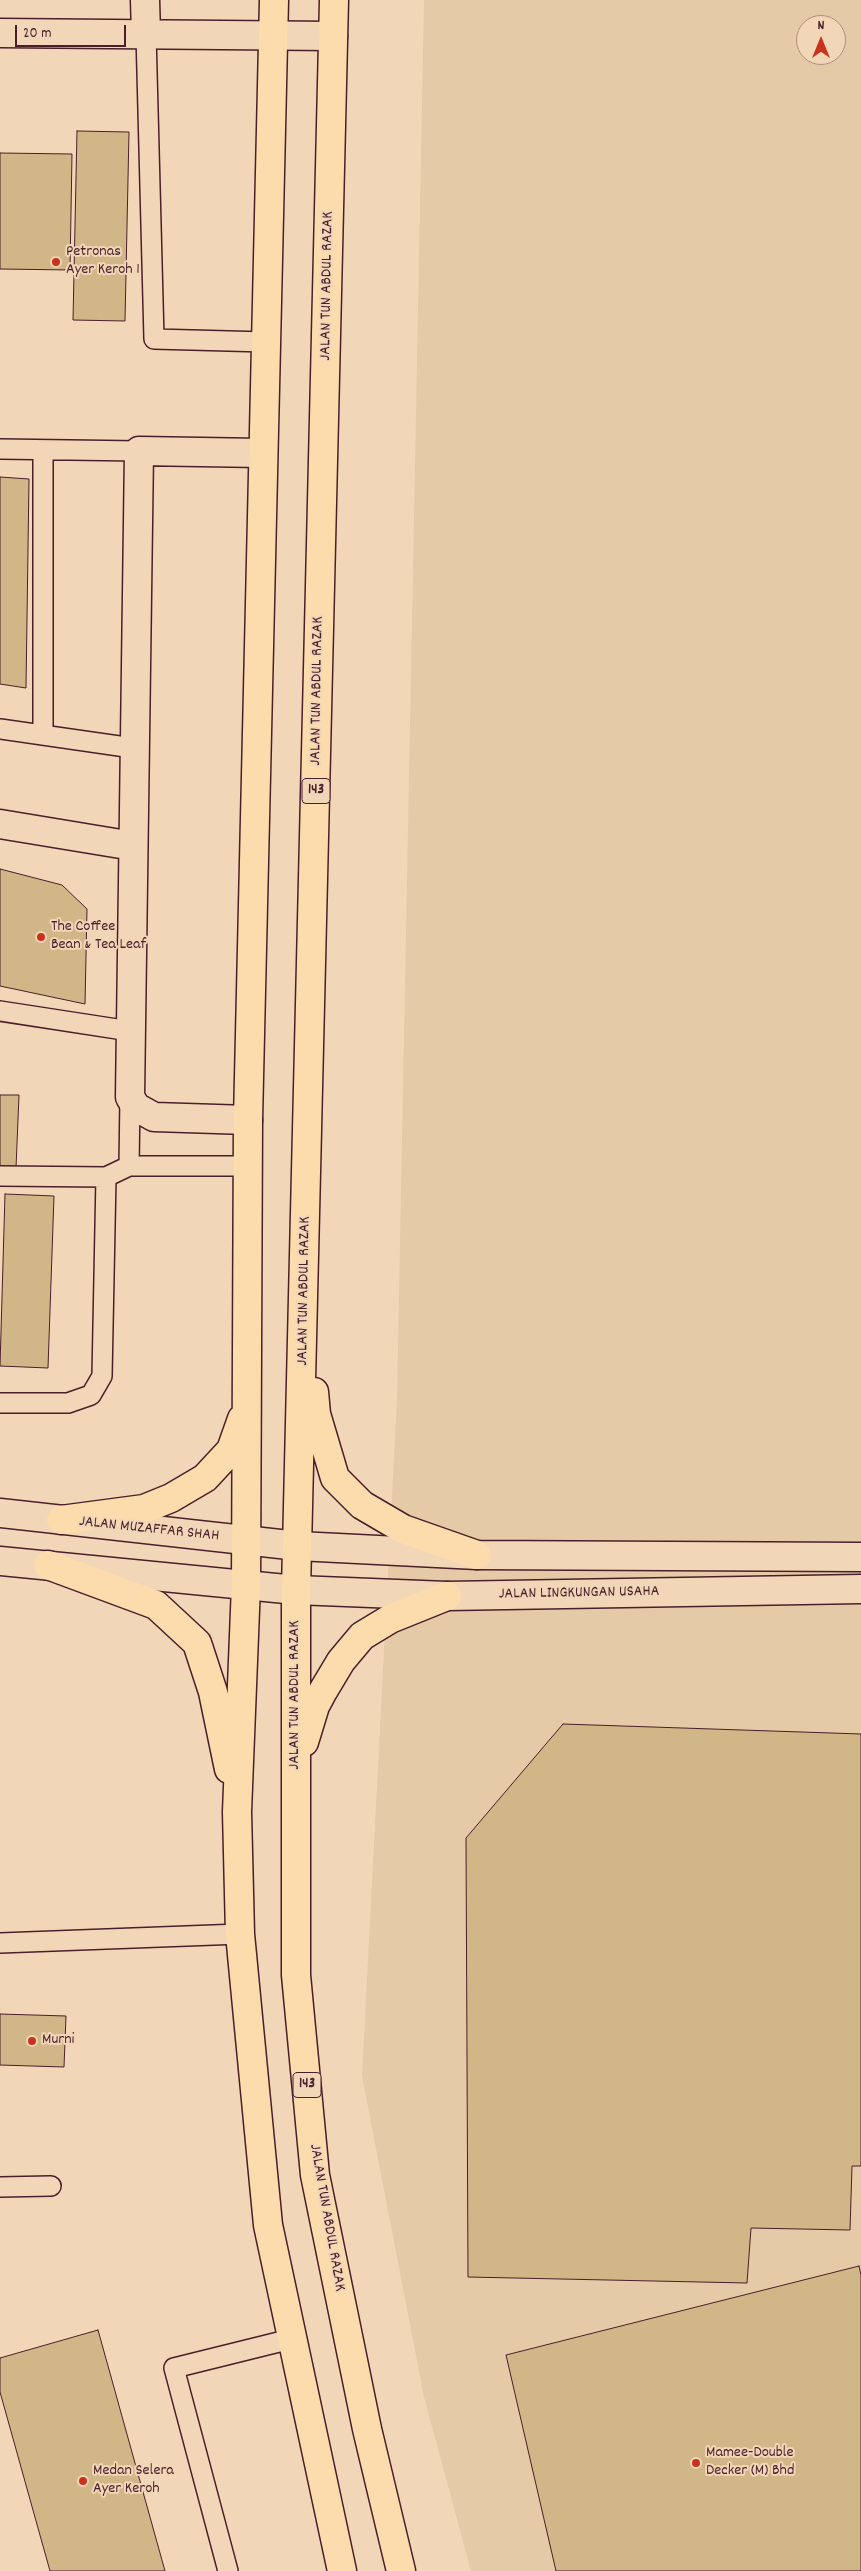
<!DOCTYPE html>
<html>
<head>
<meta charset="utf-8">
<style>
  body { margin:0 }
  #map { position:relative; width:861px; height:2571px; overflow:hidden; background:#f1d7b8; font-family:Dekko,sans-serif }
  canvas { display:block }
  .north { position:absolute; left:796px; top:15px; width:50px; height:50px; box-sizing:border-box; background:#f1d7b8; border:1px solid #ae8d80; border-radius:50%; rotate:0deg; font-size:14px; font-weight:700; line-height:20px; text-align:center; color:#4a1f2b }
  .north::after { content:''; display:block; margin:auto; width:18px; height:22px; background:#c8321e; clip-path:polygon(50% 0,100% 100%,50% 72%,0 100%) }
  .scale { position:absolute; left:15px; top:25px; width:111px; height:22px; box-sizing:border-box; border:2px solid #4a1f2b; border-top:0; padding-left:6px; font-size:15px; line-height:18px; white-space:nowrap; color:#4a1f2b; -webkit-text-stroke:4px #f1d7b8; paint-order:stroke }
</style>
</head>
<body>
<div id="map">
<canvas width="861" height="2571"></canvas>
<div class="north">N</div>
<div class="scale">20 m</div>
</div>
<script>
const c = document.querySelector('canvas').getContext('2d');
c.lineJoin = 'round';
function paint(path, color) { c.fillStyle = color; c.fill(path, 'evenodd'); }
const toPath = rows => new Path2D(rows.map(r => 'M' + r).join(''));
function strokePath(path, color, width, dash) { c.strokeStyle = color; c.lineWidth = width; c.lineCap = dash ? 'butt' : 'round'; c.setLineDash(dash || []); c.stroke(path); }
function drawText(font, color, halo, rows, align = 'center') {
  c.font = font + ' Dekko,sans-serif'; c.lineWidth = 4; c.setLineDash([]); c.textBaseline = 'middle'; c.strokeStyle = halo; c.fillStyle = color; for (const [text, x, y, turn = 0] of rows) {
    c.save(); c.translate(x, y); c.rotate((+turn || 0) * Math.PI / 180); c.textAlign = isNaN(turn) ? turn : align; if (halo) c.strokeText(text, 0, 0); c.fillText(text, 0, 0); c.restore();
  }
}
paint(toPath([
  [424,0,861,0,861,2571,471,2571,424,2397,362,2076,397,1399],
  [806,25,836,25,836,55,806,55]
]), '#e4caa6');
const building = toPath([
  [77,131,129,132,125,321,73,320,77,131],
  [0,153,72,154,70,270,0,269,0,153],
  [0,477,29,479,26,688,0,684,0,477],
  [0,869,62,885,87,909,85,1004,0,986,0,869],
  [0,1095,19,1095,16,1168,0,1168,0,1095],
  [5,1194,54,1196,48,1368,0,1366,5,1194],
  [563,1724,861,1734,861,2166,852,2166,850,2230,751,2228,747,2283,468,2277,466,1838,563,1724],
  [0,2014,66,2016,64,2067,0,2065,0,2014],
  [859,2266,861,2275,861,2571,556,2571,506,2355,859,2266],
  [98,2330,165,2571,50,2571,0,2392,0,2358,98,2330]
]);
paint(building, '#d1b687');
strokePath(building, '#4a1f2b', 1);
const lane = toPath([
  [146,34,154,339,266,342],
  [0,449,139,451],
  [43,450,43,735],
  [0,729,133,748],
  [0,1011,130,1031],
  [129,1166,130,1097],
  [0,1176,106,1177],
  [0,1403,68,1403,91,1395,102,1376,106,1177,129,1166,247,1166],
  [0,1943,240,1934],
  [0,2187,51,2186],
  [228,2571,174,2368,291,2339]
]);
const street = toPath([
  [145,0,146,34],
  [0,33,333,36],
  [0,824,133,846],
  [248,1120,154,1117,136,1107,130,1097,139,451,262,453],
  [298,1546,477,1555,861,1557],
  [296,1590,447,1596,861,1589]
]);
const secondary = toPath([
  [0,1513,298,1546],
  [0,1561,296,1590]
]);
const highway = toPath([
  [274,0,248,1120,246,1585,237,1812,240,1934,268,2225,342,2571],
  [334,0,296,1590,296,1975,315,2175,367,2429,401,2571],
  [314,1392,316,1414,335,1478,362,1505,403,1529,477,1555],
  [61,1520,144,1509,171,1498,205,1478,231,1450,242,1419],
  [48,1565,156,1605,197,1643,213,1692,229,1769],
  [304,1742,315,1706,323,1691,341,1661,362,1636,390,1619,447,1596]
]);
strokePath(lane, '#4a1f2b', 22);
strokePath(street, '#4a1f2b', 31);
strokePath(secondary, '#4a1f2b', 31);
strokePath(highway, '#4a1f2b', 31);
strokePath(lane, '#f1d7b8', 19);
strokePath(street, '#f1d7b8', 28);
strokePath(secondary, '#f1d7b8', 28);
strokePath(highway, '#fcdcac', 28);
for (const [x, y, r, color] of [
  [56,262,5,"#c8321e"],
  [41,937,5,"#c8321e"],
  [32,2041,5,"#c8321e"],
  [696,2463,5,"#c8321e"],
  [83,2481,5,"#c8321e"]
]) { const dot = new Path2D(); dot.arc(x, y, r, 0, 2 * Math.PI); c.fillStyle = color; c.fill(dot); strokePath(dot, '#f1d7b8', 2); }
for (const [x, y, w] of [
  [316,791,28],
  [307,2085,28]
]) { const box = new Path2D(); box.roundRect(x - w / 2, y - 12.5, w, 25, 4); c.fillStyle = '#f1d7b8'; c.fill(box); strokePath(box, '#4a1f2b', 1); }
drawText('bold 15px', '#4a1f2b', null, [
  ["143",316,791],
  ["143",307,2085]
]);
drawText('16px', '#4a1f2b', '#f1d7b8', [
  ["Petronas",66,253],
  ["Ayer Keroh 1",66,271],
  ["The Coffee",51,928],
  ["Bean & Tea Leaf",51,946],
  ["Murni",42,2041],
  ["Mamee-Double",706,2454],
  ["Decker (M) Bhd",706,2472],
  ["Medan Selera",93,2472],
  ["Ayer Keroh",93,2490]
], 'left');
drawText('16px', '#4a1f2b', '#f1d7b8', [
  ["JALAN TUN ABDUL RAZAK",328,286,-89],
  ["JALAN TUN ABDUL RAZAK",318,691,-89],
  ["JALAN TUN ABDUL RAZAK",305,1291,-89],
  ["JALAN MUZAFFAR SHAH",149,1530,6],
  ["JALAN LINGKUNGAN USAHA",579,1594,-1],
  ["JALAN TUN ABDUL RAZAK",296,1695,-90],
  ["JALAN TUN ABDUL RAZAK",326,2218,80]
]);
</script>
</body>
</html>
